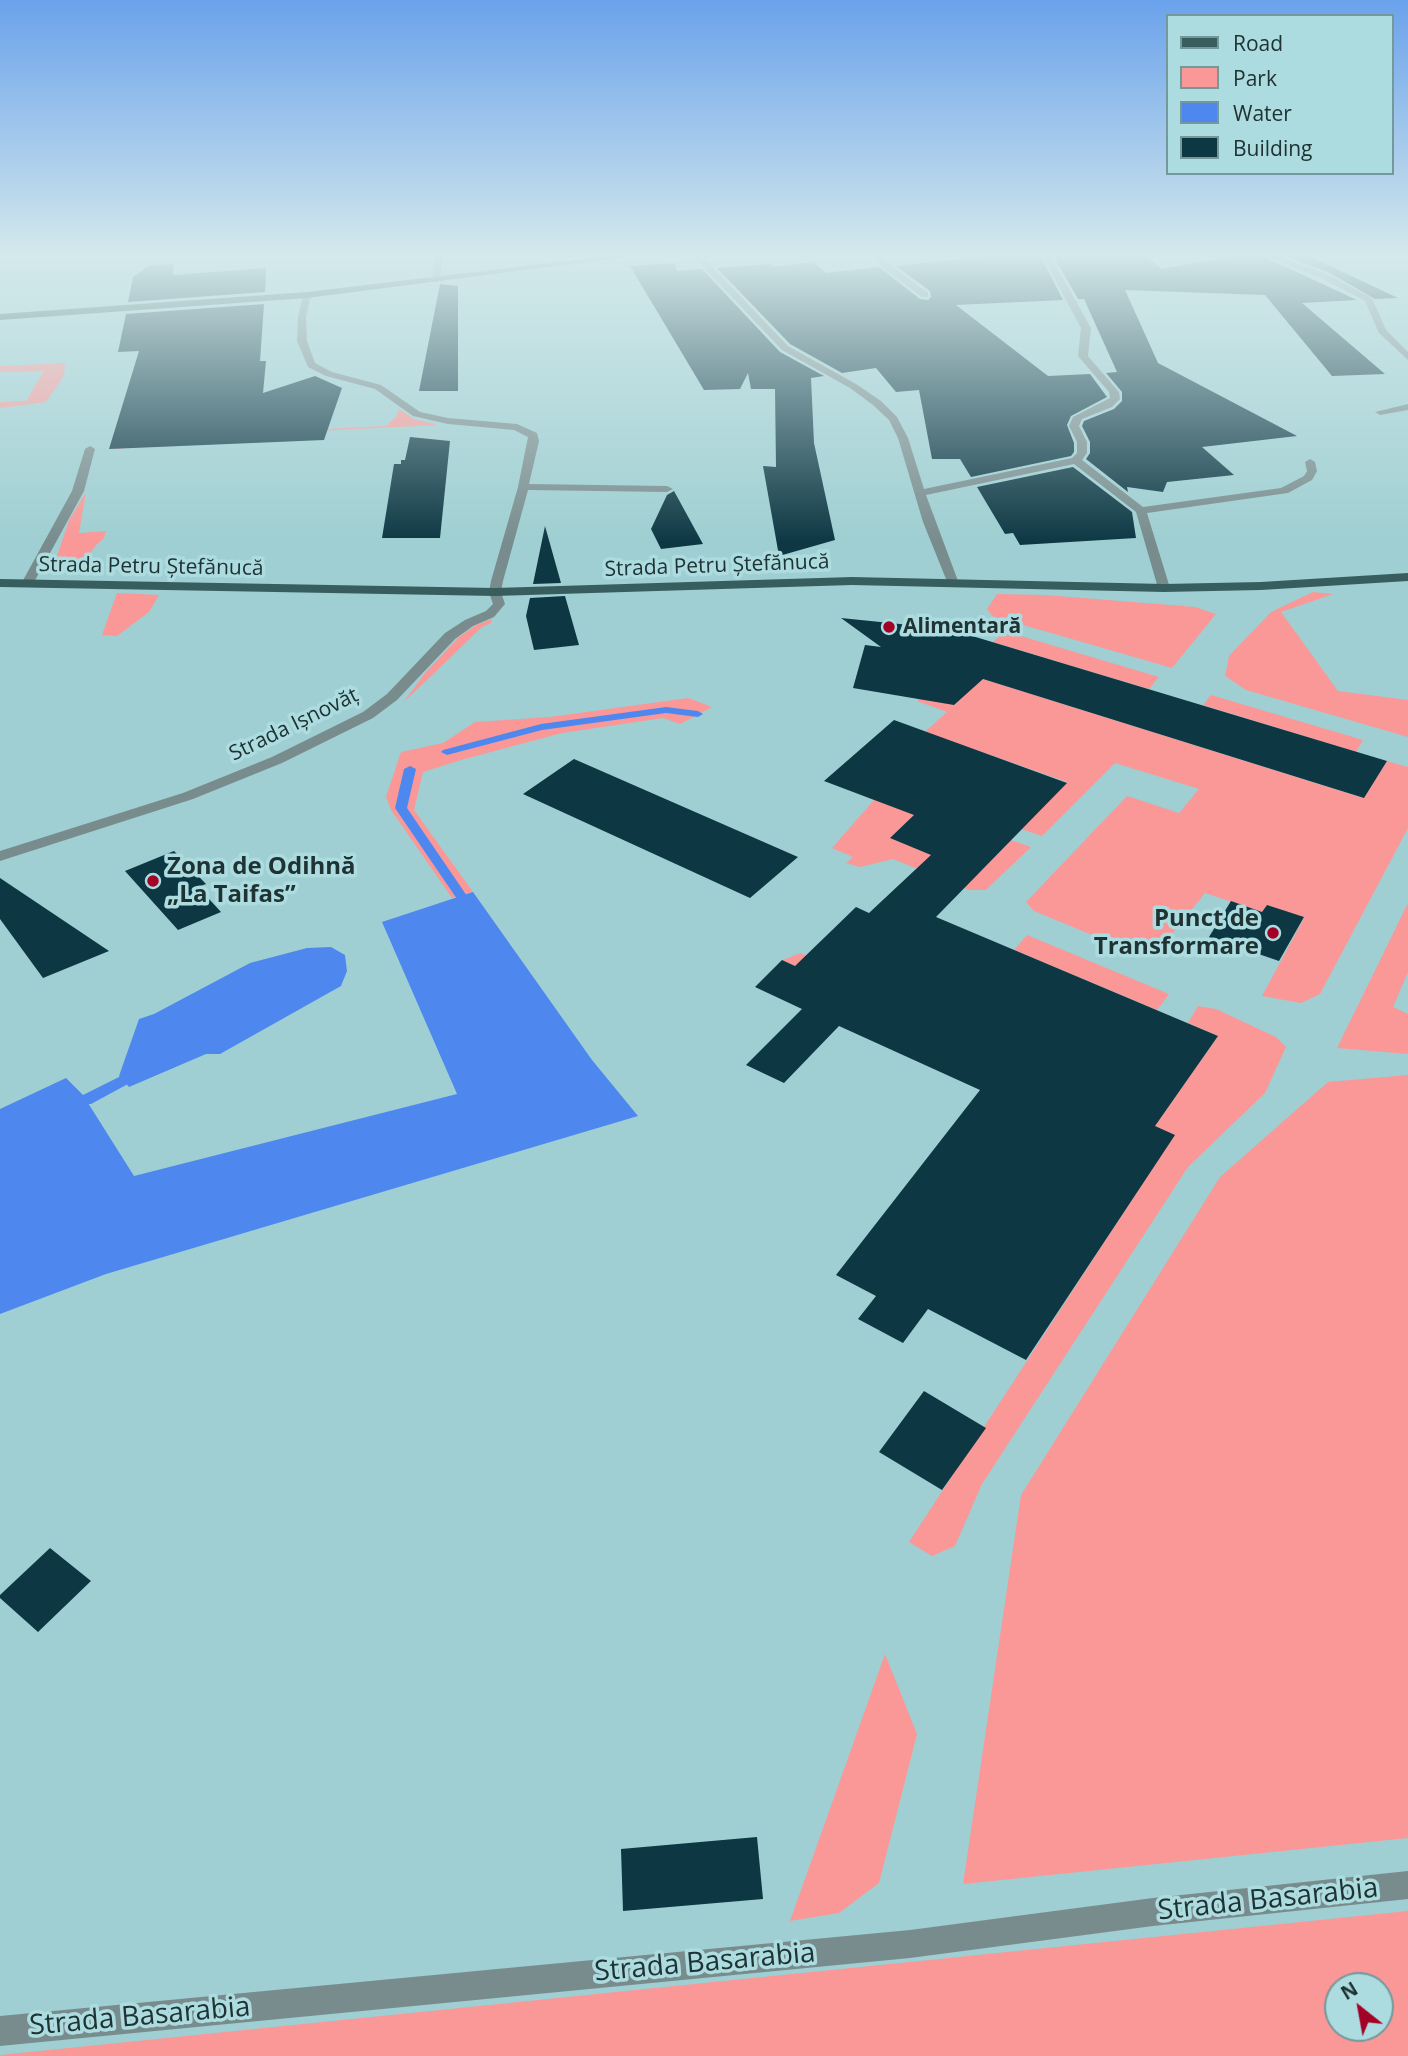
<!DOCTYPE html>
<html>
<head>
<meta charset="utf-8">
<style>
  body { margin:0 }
  #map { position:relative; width:1408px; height:2056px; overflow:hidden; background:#9fcfd2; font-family:"Open Sans",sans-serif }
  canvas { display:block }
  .legend { position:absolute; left:1166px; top:14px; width:228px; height:161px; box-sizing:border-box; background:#acdcdf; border:2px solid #74989b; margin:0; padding:9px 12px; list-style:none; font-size:21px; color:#203334 }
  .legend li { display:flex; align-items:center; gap:14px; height:35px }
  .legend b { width:35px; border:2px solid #74989b }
  .north { position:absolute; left:1324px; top:1972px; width:70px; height:70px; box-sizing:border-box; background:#acdcdf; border:2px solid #74989b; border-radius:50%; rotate:329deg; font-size:19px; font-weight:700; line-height:28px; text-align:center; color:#203334 }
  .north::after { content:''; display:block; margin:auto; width:24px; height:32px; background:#a20226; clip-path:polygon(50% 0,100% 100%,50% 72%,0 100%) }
</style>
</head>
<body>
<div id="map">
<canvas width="1408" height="2056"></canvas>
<ul class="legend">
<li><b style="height:9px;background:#385d5f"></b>Road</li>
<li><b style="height:19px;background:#fa9897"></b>Park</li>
<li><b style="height:19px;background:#4e88ef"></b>Water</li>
<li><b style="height:19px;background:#0c3743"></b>Building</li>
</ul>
<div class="north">N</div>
</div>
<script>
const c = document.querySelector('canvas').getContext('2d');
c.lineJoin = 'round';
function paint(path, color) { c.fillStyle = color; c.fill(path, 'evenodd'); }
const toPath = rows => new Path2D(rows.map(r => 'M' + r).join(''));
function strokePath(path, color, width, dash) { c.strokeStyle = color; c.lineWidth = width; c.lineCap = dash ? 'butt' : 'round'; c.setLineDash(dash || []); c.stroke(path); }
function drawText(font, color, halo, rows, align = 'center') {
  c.font = font + ' "Open Sans",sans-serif'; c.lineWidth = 7; c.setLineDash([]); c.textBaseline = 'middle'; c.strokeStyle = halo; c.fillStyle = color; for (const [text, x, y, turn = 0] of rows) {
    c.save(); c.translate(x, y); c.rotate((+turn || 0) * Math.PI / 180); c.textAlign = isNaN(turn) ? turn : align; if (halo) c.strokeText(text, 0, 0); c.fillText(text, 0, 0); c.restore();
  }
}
paint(toPath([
  [65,363,64,376,46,402,0,408,0,402,26,401,44,371,0,372,0,366],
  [399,409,414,419,438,425,317,431,246,420,213,423,120,449,110,448,229,416,246,415,323,429,386,426,396,417],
  [86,492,79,533,106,531,104,538,95,546,80,570,48,571,56,559,69,520],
  [1313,592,1333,594,1281,612,1338,691,1408,700,1408,737,1246,690,1225,676,1229,656,1271,612],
  [117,593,159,595,149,612,117,636,102,635],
  [997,594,1046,595,1195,607,1216,614,1172,668,992,616,987,609],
  [492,619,491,623,482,627,403,703,425,673,459,637,476,625],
  [1004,631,1159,677,1149,689,993,642],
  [948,668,1363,798,1387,761,1408,767,1408,828,1320,994,1301,1003,1262,996,1304,918,1267,905,1262,912,1205,893,1160,949,1143,956,1034,911,1026,902,1127,796,1179,813,1199,789,1115,763,1042,836,1021,829,1067,782,982,752,890,838,1011,840,1031,847,986,890,969,890,893,859,860,867,846,863,853,857,832,848,874,800,856,793,947,712,917,701],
  [1211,695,1363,740,1356,752,1203,705],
  [688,698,712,707,680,724,663,718,562,733,461,760,423,772,414,810,473,892,452,898,391,810,386,797,401,752,443,743,475,722,550,717],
  [1408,903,1408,972,1393,1007,1408,1014,1408,1054,1337,1048],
  [1027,935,1169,994,1157,1010,1014,950],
  [801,953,884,990,1182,1087,1218,1036,1188,1023,1198,1006,1216,1009,1276,1037,1286,1047,1265,1093,1188,1167,982,1484,955,1546,932,1556,909,1542,1174,1135,782,960],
  [1408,1075,1408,1838,963,1884,1021,1495,1220,1177,1328,1082],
  [885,1654,917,1734,879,1883,839,1913,790,1921],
  [1408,1911,1408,2056,0,2056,0,2055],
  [1338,1986,1380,1986,1380,2028,1338,2028]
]), '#fa9897');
paint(toPath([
  [473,892,592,1060,638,1116,106,1274,0,1314,0,1109,66,1078,83,1095,134,1176,457,1094,382,922],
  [331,947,345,955,347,971,341,986,220,1054,206,1054,129,1087,119,1076,139,1019,154,1014,250,963,307,948]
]), '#4e88ef');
paint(toPath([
  [666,707,698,711,703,714,698,717,666,713,542,730,447,755,441,752,443,750,541,724,666,707],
  [410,766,416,769,407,808,467,896,465,899,457,899,395,808,404,769,410,766],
  [123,1075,130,1080,128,1084,91,1104,81,1104,79,1100,81,1096,123,1075]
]), '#4e88ef');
paint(toPath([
  [998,255,1040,255,1063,300,956,305,1048,376,1090,374,1107,397,1071,416,1067,425,1074,443,1074,452,1071,456,971,477,960,459,932,459,919,390,896,392,876,368,842,373,790,344,717,268,770,264,773,267,813,262,826,273,879,267,920,299,928,300,931,297,930,291,896,266],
  [1053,255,1146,255,1161,269,1241,255,1260,255,1357,300,1302,303,1385,374,1332,376,1265,295,1125,290,1158,363,1297,436,1202,447,1234,475,1167,482,1163,492,1127,487,1128,492,1086,459,1090,453,1090,442,1082,426,1084,421,1114,409,1122,401,1122,392,1106,373,1117,372,1084,299,1078,299],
  [1282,255,1307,255,1398,298,1375,299,1328,272],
  [674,263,677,271,702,269,780,352,824,376,811,378,814,443,835,540,779,556,763,466,776,467,775,389,751,389,748,373,740,389,704,390,630,266],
  [174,264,173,275,266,268,265,292,128,302,133,277,149,266],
  [440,284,458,286,458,391,419,391],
  [264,304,260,361,266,361,263,393,315,376,342,388,324,440,109,449,139,351,118,352,126,314],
  [410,437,450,441,440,538,382,538,394,464,401,464,401,460,405,460],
  [1073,467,1132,512,1136,538,1020,545,1013,533,1005,534,977,487],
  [674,491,703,544,661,549,651,529,667,495],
  [545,526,561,583,533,584],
  [565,596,579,645,534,650,526,616,530,598],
  [841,618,949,629,1387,761,1364,798,983,679,954,705,853,688,865,645,881,647],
  [894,720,1067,783,936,917,1218,1036,1155,1126,1175,1135,1026,1360,928,1309,903,1343,858,1319,876,1296,836,1275,980,1090,839,1026,784,1083,746,1065,802,1009,755,987,782,960,795,966,856,907,869,913,931,855,890,838,914,815,824,781],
  [574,759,798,857,750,898,523,794],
  [174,851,206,884,198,887,221,912,178,930,125,871],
  [0,878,109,951,43,978,0,919],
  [1231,901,1262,912,1267,905,1304,917,1279,961,1209,937],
  [924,1391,986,1428,942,1490,879,1452],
  [50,1548,91,1581,38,1632,0,1598,0,1595],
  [757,1837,763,1899,623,1911,621,1849]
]), '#0c3743');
paint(toPath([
  [435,255,443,255,440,280,436,283,432,280,435,255],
  [692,255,701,255,788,346,856,384,881,401,897,417,908,438,924,489,1072,458,1077,453,1077,442,1069,426,1073,417,1110,398,1109,392,1078,356,1081,328,1042,255,1050,255,1091,328,1088,356,1119,392,1120,399,1112,407,1082,419,1079,426,1087,442,1087,453,1082,460,1143,507,1281,488,1304,476,1307,471,1305,462,1310,459,1315,462,1317,471,1312,480,1288,493,1147,513,1170,588,1164,592,1158,588,1136,512,1074,464,926,495,958,581,948,584,923,522,898,438,889,420,873,405,850,388,782,350,692,255],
  [874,255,882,255,889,264,928,293,928,297,922,297,883,268,874,255],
  [1263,255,1274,255,1327,274,1372,298,1386,330,1408,352,1408,360,1379,333,1365,301,1321,278,1263,255],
  [307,292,311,295,306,317,307,341,315,363,332,372,381,385,420,412,448,418,517,424,537,433,539,441,529,484,667,486,673,489,667,492,528,490,503,581,501,592,505,604,494,617,473,626,455,639,397,700,373,718,282,763,193,799,0,861,0,851,183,793,272,757,363,712,387,694,445,633,465,620,486,611,493,604,489,592,491,581,518,487,528,437,514,430,448,424,413,416,375,389,326,376,308,367,297,341,298,317,303,295,307,292],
  [1408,404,1408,410,1380,415,1375,412,1408,404],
  [90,446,95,449,84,491,33,584,23,587,21,584,72,491,85,449,90,446],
  [1408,1871,1408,1899,1153,1926,910,1958,0,2046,0,2016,910,1930,1153,1898,1408,1871]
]), '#798c8d');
paint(toPath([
  [617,255,641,255,307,298,0,320,0,314,307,292,617,255],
  [1408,573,1408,581,1261,590,1164,592,852,585,495,596,0,587,0,579,495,588,852,577,1164,584,1261,582,1408,573]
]), '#385d5f');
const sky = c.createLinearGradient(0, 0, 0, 543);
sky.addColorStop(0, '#6aa2eb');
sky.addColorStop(0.47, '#d4e9eb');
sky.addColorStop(1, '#d4e9eb00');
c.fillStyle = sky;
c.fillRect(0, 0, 1408, 543);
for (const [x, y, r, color] of [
  [889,627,7,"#a20226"],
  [153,881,7,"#a20226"],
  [1273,933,7,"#a20226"]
]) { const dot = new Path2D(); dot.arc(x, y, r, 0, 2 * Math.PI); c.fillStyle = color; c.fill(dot); strokePath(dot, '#acdcdf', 2.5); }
drawText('21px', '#203334', '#acdcdf', [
  ["Strada Petru Ștefănucă",717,566,-2],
  ["Strada Petru Ștefănucă",151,567,1],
  ["Strada Ișnovăț",294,725,-26]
]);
drawText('bold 21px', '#203334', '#acdcdf', [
  ["Alimentară",903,627]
], 'left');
drawText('bold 24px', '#203334', '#acdcdf', [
  ["Zona de Odihnă",167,867],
  ["„La Taifas”",167,895],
  ["Punct de",1259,919,"right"],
  ["Transformare",1259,947,"right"]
], 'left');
drawText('28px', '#203334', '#acdcdf', [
  ["Strada Basarabia",1268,1900,-6],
  ["Strada Basarabia",705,1963,-5],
  ["Strada Basarabia",140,2017,-5]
]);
</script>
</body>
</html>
